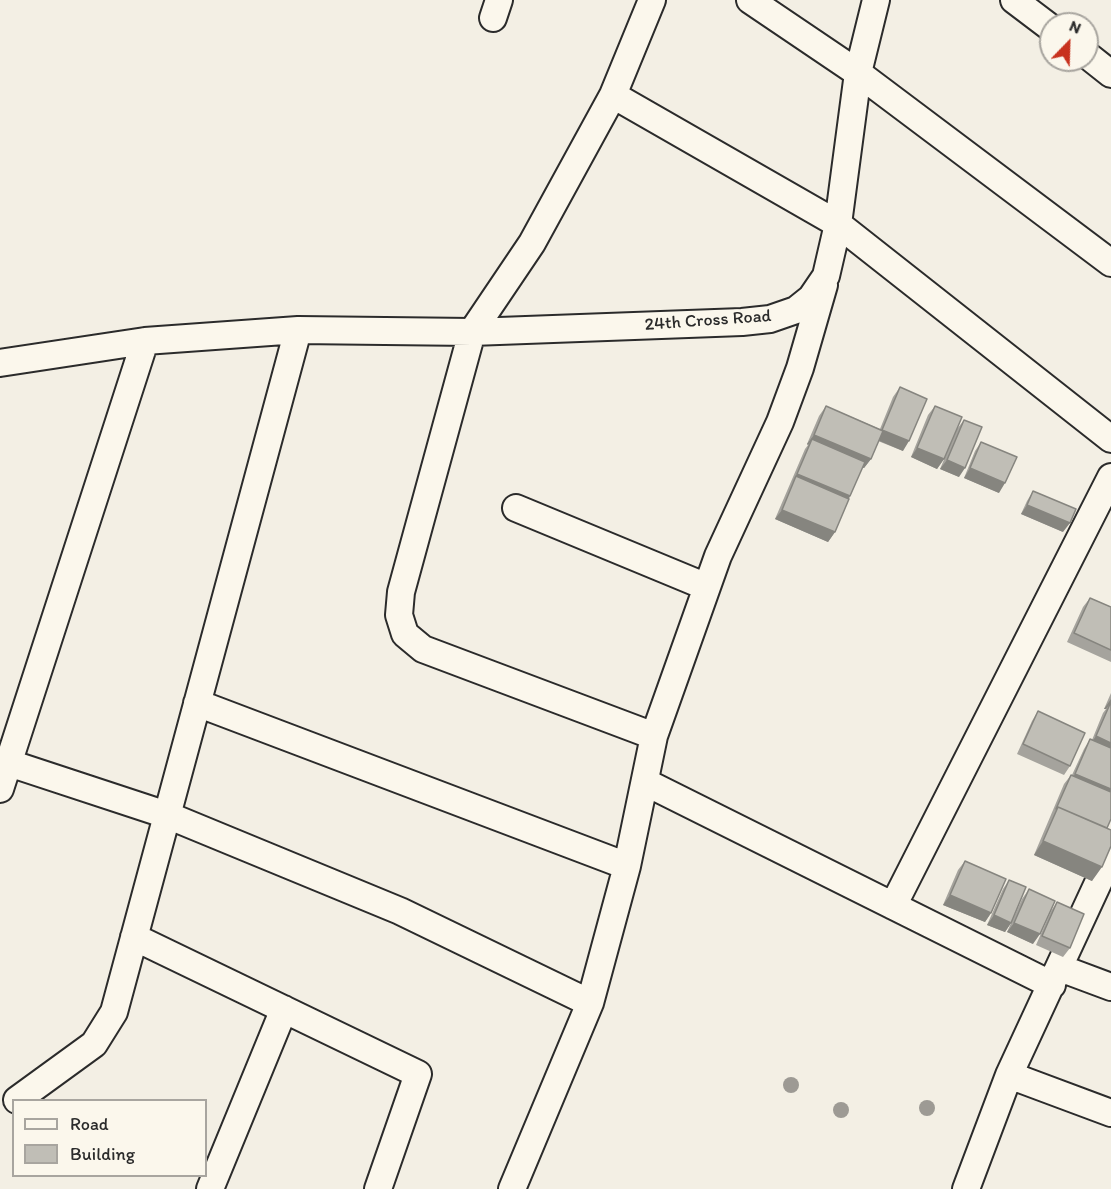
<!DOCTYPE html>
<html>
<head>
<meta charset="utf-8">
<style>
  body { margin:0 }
  #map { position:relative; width:1111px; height:1189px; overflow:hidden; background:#f3efe4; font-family:Itim,sans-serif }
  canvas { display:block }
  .legend { position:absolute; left:12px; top:1099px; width:195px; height:78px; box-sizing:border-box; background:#fbf7ec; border:2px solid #a8a59f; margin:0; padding:8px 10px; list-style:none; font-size:18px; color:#2b2b2b }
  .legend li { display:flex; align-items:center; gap:12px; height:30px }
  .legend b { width:30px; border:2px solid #a8a59f }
  .north { position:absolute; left:1039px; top:12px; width:60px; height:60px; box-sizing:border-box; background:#fbf7ec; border:2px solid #a8a59f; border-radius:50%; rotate:23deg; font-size:16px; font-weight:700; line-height:24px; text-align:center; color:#2b2b2b }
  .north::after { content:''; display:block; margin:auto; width:21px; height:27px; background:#c8321e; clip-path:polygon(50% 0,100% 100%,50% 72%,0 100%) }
</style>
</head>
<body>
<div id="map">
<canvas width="1111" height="1189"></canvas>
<ul class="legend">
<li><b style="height:8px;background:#fbf7ec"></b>Road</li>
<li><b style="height:16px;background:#c0beb6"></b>Building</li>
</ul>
<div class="north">N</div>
</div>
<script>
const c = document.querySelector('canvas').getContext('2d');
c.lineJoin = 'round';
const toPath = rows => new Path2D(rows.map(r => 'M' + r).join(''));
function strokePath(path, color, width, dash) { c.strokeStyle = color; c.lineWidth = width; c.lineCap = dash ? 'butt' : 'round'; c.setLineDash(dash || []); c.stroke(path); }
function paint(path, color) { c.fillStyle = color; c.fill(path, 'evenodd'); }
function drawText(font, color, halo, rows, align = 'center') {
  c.font = font + ' Itim,sans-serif'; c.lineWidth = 5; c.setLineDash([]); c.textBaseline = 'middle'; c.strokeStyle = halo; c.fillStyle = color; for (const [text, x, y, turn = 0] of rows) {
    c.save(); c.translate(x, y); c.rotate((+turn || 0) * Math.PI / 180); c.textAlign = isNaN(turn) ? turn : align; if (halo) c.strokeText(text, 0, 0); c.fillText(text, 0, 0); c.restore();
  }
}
const minor = toPath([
  [652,0,613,95,532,243,472,332,401,592,399,615,405,634,423,649,654,736],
  [750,0,858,73,1111,263],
  [1014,0,1051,28],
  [493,18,499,0],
  [1087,55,1111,74],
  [613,95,838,224,1111,439],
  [0,363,145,341,298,330,472,332,742,322,770,319,796,310,811,298,826,276,838,224,858,73,876,0],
  [516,508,707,587],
  [197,703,627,866],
  [0,760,167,815,400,911,590,1003],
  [645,782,1052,985],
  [0,789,145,341],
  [893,906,1111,477],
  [134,937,418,1074,378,1189],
  [1060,968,1111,987],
  [1009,1075,1111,1113],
  [17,1100,94,1044,114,1012,298,330],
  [210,1189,284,1009],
  [512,1189,590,1003,627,866,654,736,718,556,780,422,800,368,824,285],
  [966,1189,1009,1075,1111,855]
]);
strokePath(minor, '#2b2b2b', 30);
strokePath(minor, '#fbf7ec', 26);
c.fillStyle = '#9d9a94';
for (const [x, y] of [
  [791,1085],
  [927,1108],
  [841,1110]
]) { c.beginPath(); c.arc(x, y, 8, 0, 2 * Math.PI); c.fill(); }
paint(toPath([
  [900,387,903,451,878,441,871,459,864,468,862,468,835,532,828,542,775,519,805,449,808,445,807,444,819,416,826,406,880,429,893,397],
  [935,406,944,459,937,469,911,457,928,415],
  [964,420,959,477,940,469,957,429],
  [981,442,999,493,964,478,975,451],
  [1033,491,1063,532,1021,514,1027,501],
  [1090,598,1111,607,1111,662,1067,642,1083,607],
  [1111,693,1111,819,1107,828,1092,881,1034,855,1064,784,1071,775,1072,775,1084,749,1090,739,1092,740,1103,713,1106,709,1104,709],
  [1038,711,1070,766,1064,775,1017,754,1032,721],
  [965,861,991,913,985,922,943,905,958,870],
  [1009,880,1011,923,1005,932,987,925,1003,889],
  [1029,889,1033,944,1007,932,1022,899],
  [1057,902,1070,948,1063,957,1036,945,1051,911]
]), '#a5a39d');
paint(toPath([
  [882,430,909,441,903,451,875,439],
  [814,435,871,459,864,468,809,445,812,439,808,445,807,444],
  [917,448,944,459,937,469,911,457],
  [947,460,965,468,959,477,940,469],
  [970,468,1005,483,999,493,964,478],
  [797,474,850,496,844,506,796,476,791,483],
  [1027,505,1070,523,1063,532,1021,514],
  [782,510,835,532,828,542,775,519],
  [1111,699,1111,711,1110,704,1106,709,1104,709],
  [1096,736,1111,743,1111,755,1089,746],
  [1075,774,1111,789,1111,802,1069,783],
  [1043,841,1102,867,1092,881,1034,855],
  [950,895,991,913,985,922,943,905],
  [994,915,1011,923,1005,932,987,925],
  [1014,923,1040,934,1033,944,1007,932]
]), '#86857f');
const building = toPath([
  [900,387,927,399,909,441,882,430,900,387],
  [826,406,883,431,871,459,814,435,826,406],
  [935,406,962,417,944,459,917,448,935,406],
  [964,420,982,427,965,468,947,460,964,420],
  [812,439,865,462,850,496,797,474,812,439],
  [981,442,1017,457,1005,483,970,468,981,442],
  [796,476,849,499,835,532,782,510,796,476],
  [1033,491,1076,509,1070,523,1027,505,1033,491],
  [1090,598,1111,607,1111,650,1074,633,1090,598],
  [1110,704,1111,704,1111,743,1096,736,1110,704],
  [1038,711,1085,733,1070,766,1023,744,1038,711],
  [1090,739,1111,748,1111,789,1075,774,1090,739],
  [1071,775,1111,792,1111,819,1107,828,1058,807,1057,809,1056,809,1071,775],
  [1058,807,1111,830,1111,846,1102,867,1043,841,1058,807],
  [965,861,1006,879,991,913,950,895,965,861],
  [1009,880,1026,887,1011,923,994,915,1009,880],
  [1029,889,1055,901,1040,934,1014,923,1029,889],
  [1057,902,1084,914,1070,948,1042,936,1057,902]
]);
paint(building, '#c0beb6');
strokePath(building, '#86857f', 1.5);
drawText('18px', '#2b2b2b', '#fbf7ec', [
  ["24th Cross Road",708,321,-4]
]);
</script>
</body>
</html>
